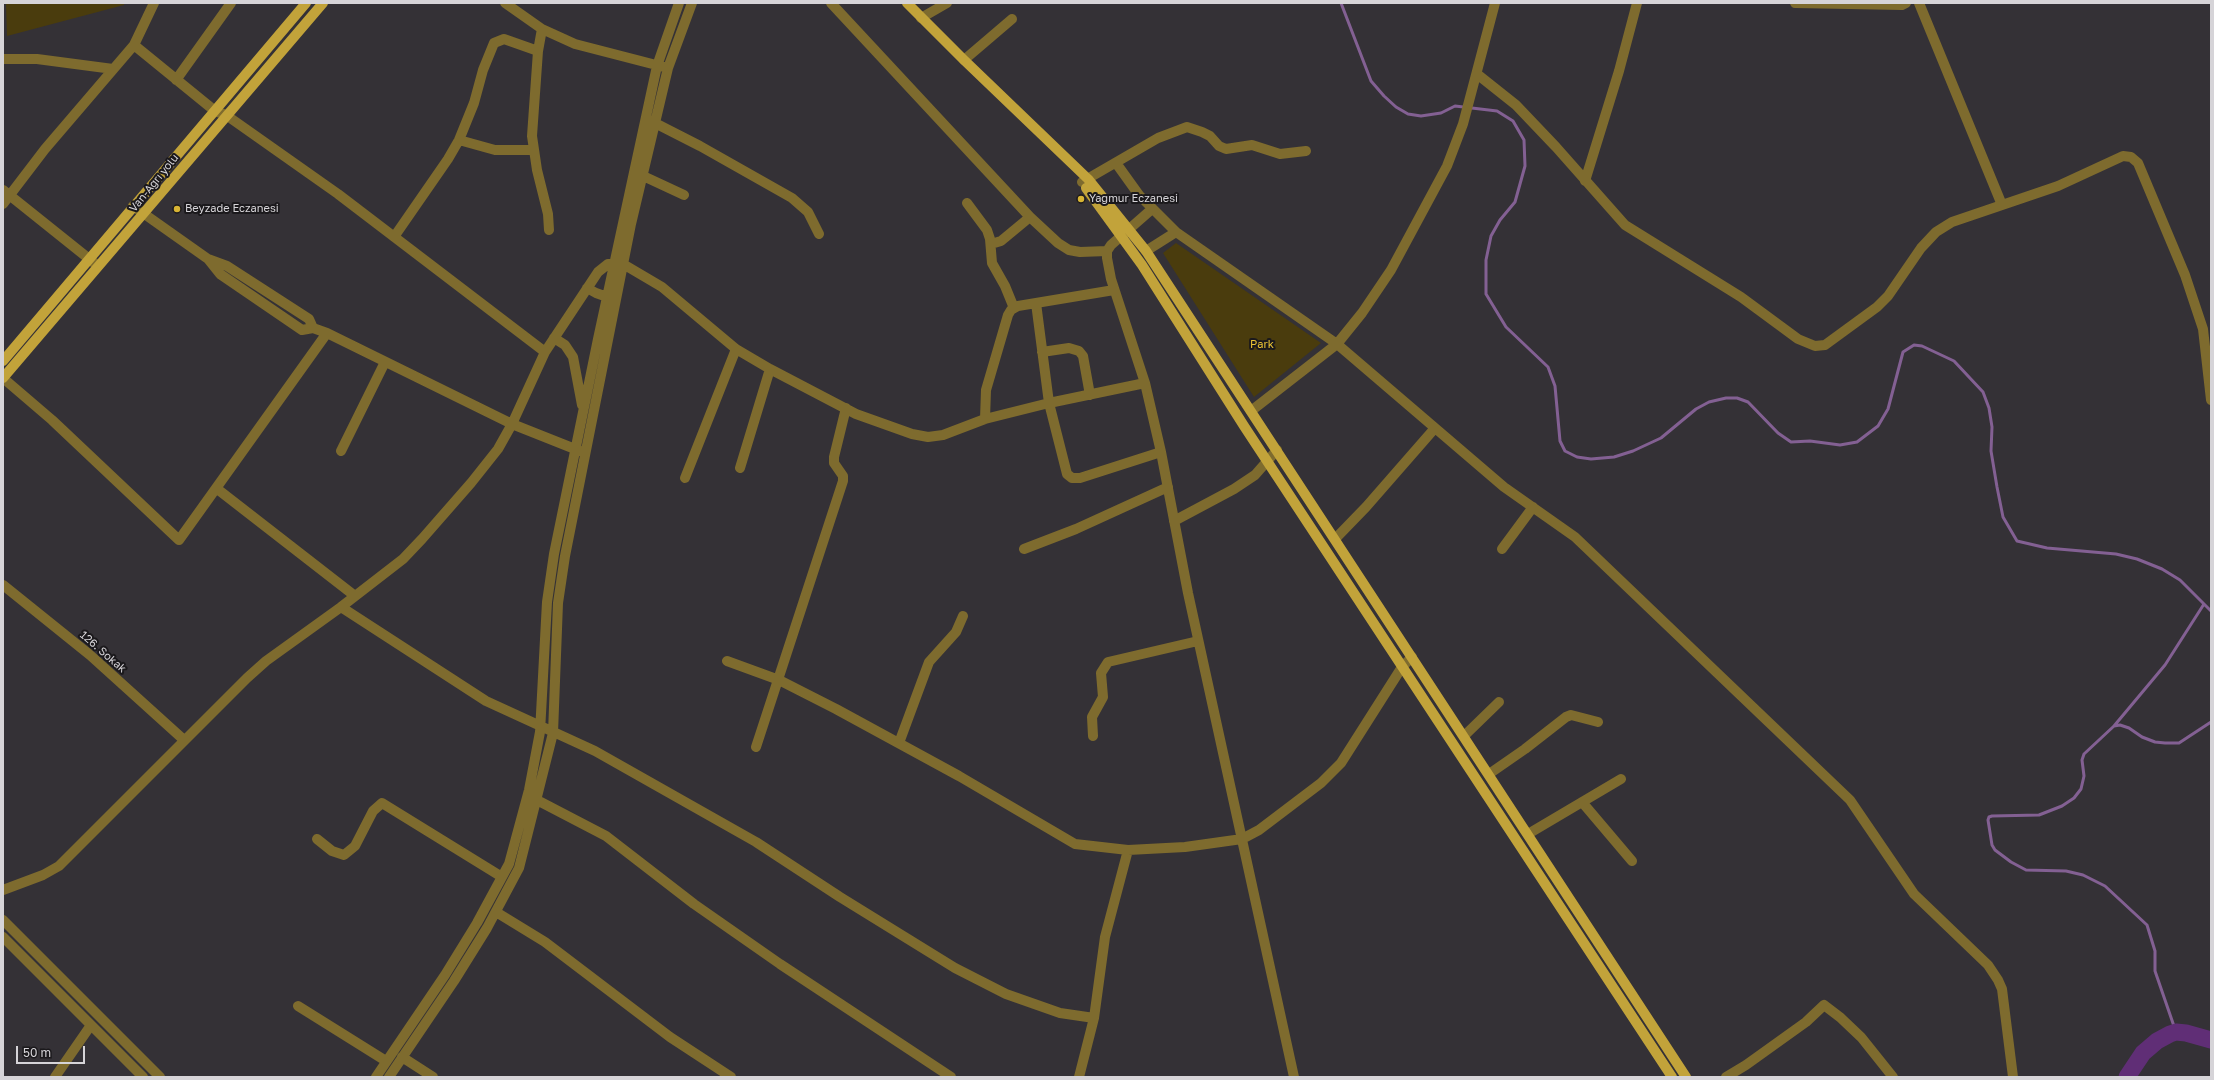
<!DOCTYPE html>
<html>
<head>
<meta charset="utf-8">
<style>
  body { margin:0 }
  #map { position:relative; width:2214px; height:1080px; overflow:hidden; background:#343136; font-family:"Golos Text",sans-serif }
  canvas { display:block }
  .frame { position:absolute; inset:0; border:4px solid #d6d4d8; pointer-events:none }
  .scale { position:absolute; left:16px; top:1046px; width:69px; height:18px; box-sizing:border-box; border:2px solid #d6d4d8; border-top:0; padding-left:5px; font-size:12px; line-height:14px; white-space:nowrap; color:#d6d4d8; -webkit-text-stroke:3px #1b191c; paint-order:stroke }
</style>
</head>
<body>
<div id="map">
<canvas width="2214" height="1080"></canvas>
<div class="frame"></div>
<div class="scale">50 m</div>
</div>
<script>
const c = document.querySelector('canvas').getContext('2d');
c.lineJoin = 'round';
function paint(path, color) { c.fillStyle = color; c.fill(path, 'evenodd'); }
const toPath = rows => new Path2D(rows.map(r => 'M' + r).join(''));
function strokePath(path, color, width, dash) { c.strokeStyle = color; c.lineWidth = width; c.lineCap = dash ? 'butt' : 'round'; c.setLineDash(dash || []); c.stroke(path); }
function drawText(font, color, halo, rows, align = 'center') {
  c.font = font + ' "Golos Text",sans-serif'; c.lineWidth = 4; c.setLineDash([]); c.textBaseline = 'middle'; c.strokeStyle = halo; c.fillStyle = color; for (const [text, x, y, turn = 0] of rows) {
    c.save(); c.translate(x, y); c.rotate((+turn || 0) * Math.PI / 180); c.textAlign = isNaN(turn) ? turn : align; if (halo) c.strokeText(text, 0, 0); c.fillText(text, 0, 0); c.restore();
  }
}
paint(toPath([
  [6,3,124,3,124,5,7,36],
  [1176,243,1321,343,1254,397,1163,253]
]), '#4a3c0d');
strokePath(toPath([
  [1341,3,1371,81,1384,96,1396,107,1408,114,1421,116,1441,113,1455,106,1497,111,1513,121,1524,140,1525,166,1515,202,1500,220,1491,236,1486,260,1486,294,1506,327,1548,367,1555,386,1560,441,1565,451,1577,457,1591,459,1614,457,1633,451,1661,438,1696,409,1709,402,1726,398,1737,398,1748,402,1778,433,1791,442,1810,441,1840,445,1857,442,1878,426,1888,409,1903,352,1914,345,1922,346,1954,361,1983,392,1989,408,1992,427,1991,451,1997,487,2003,517,2017,541,2047,548,2116,554,2137,559,2162,569,2180,580,2211,611],
  [2114,726,2165,665,2204,604],
  [2176,1032,2155,971,2155,951,2147,925,2105,886,2083,875,2066,871,2026,870,2011,862,1995,850,1992,845,1988,820,1989,817,1992,816,2039,815,2062,806,2074,798,2081,789,2084,776,2082,760,2084,754,2114,726,2120,725,2129,728,2142,737,2155,742,2165,743,2179,743,2211,722]
]), '#836093', 3);
strokePath(toPath([
  [2127,1077,2143,1053,2157,1041,2170,1034,2176,1032,2186,1033,2211,1040]
]), '#602e76', 17);
strokePath(toPath([
  [505,3,542,29,575,44,664,67],
  [831,3,1030,217,1058,243,1069,250,1080,252,1107,251],
  [1795,3,1902,5,1906,3],
  [1919,3,2002,205],
  [921,18,947,3],
  [542,29,538,51,532,136,537,170,548,214,549,230],
  [134,45,215,111,226,115,338,194,545,352],
  [3,59,37,59,113,69],
  [964,60,1012,19],
  [1477,74,1516,105,1556,147,1625,225,1741,297,1798,339,1815,346,1825,345,1877,307,1888,296,1921,248,1936,232,1952,222,2058,186,2123,156,2131,157,2138,163,2185,275,2203,329,2211,400],
  [176,80,231,3],
  [649,120,700,146,792,198,808,212,819,234],
  [459,140,495,150,533,150],
  [1116,163,1139,195,1176,232,1337,344,1504,487,1575,537,1850,800,1914,894,1988,965,1998,980,2002,989,2013,1077],
  [641,175,684,195],
  [1585,181,1619,71,1637,3],
  [1082,182,1158,138,1187,127,1202,132,1210,136,1219,146,1226,149,1252,145,1280,154,1306,151],
  [3,190,98,266],
  [967,203,987,230,990,239,992,263,1005,286,1014,308],
  [3,204,45,149,134,45,154,3],
  [133,206,208,259,227,266,309,319,313,328],
  [1152,209,1111,245,1107,251,1107,258,1111,279,1145,383,1161,452,1188,593,1294,1077],
  [394,237,448,159,459,140,474,103,483,70,494,43,504,39,538,51],
  [991,244,1001,241,1030,217],
  [1146,251,1176,232],
  [208,259,220,274,302,330,313,328,327,333,512,424,580,451],
  [587,288,596,293,613,299],
  [1036,303,1049,403,1067,474,1072,478,1080,478,1161,452],
  [554,338,565,345,573,357,582,405],
  [1042,352,1069,348,1079,351,1083,356,1090,395],
  [3,378,52,420,179,540,327,333],
  [1251,411,1337,344,1362,313,1391,270,1447,166,1463,124,1495,3],
  [985,419,986,390,1008,315,1011,310,1018,306,1114,290],
  [341,451,385,362],
  [740,468,770,369],
  [685,478,736,349],
  [216,488,355,596],
  [1174,521,1234,489,1255,475,1277,450],
  [1335,539,1366,507,1435,428],
  [1024,549,1076,529,1168,487],
  [1502,549,1533,507],
  [3,585,90,655,184,740],
  [341,607,486,701,595,751,756,842,840,897,955,968,1006,994,1060,1013,1094,1018],
  [727,661,779,680,836,709,959,776,1075,844,1128,850,1185,847,1242,839,1259,830,1321,783,1341,763,1402,667,1412,657],
  [1093,736,1092,717,1103,697,1101,673,1108,662,1198,641],
  [1464,736,1499,702],
  [899,743,929,662,956,632,963,616],
  [756,747,843,481,843,476,834,463,834,457,846,408],
  [1489,774,1525,749,1566,717,1571,715,1598,722],
  [533,798,606,836,694,904,780,964,951,1077],
  [1582,802,1632,861],
  [1528,834,1621,779],
  [317,839,332,851,344,855,355,846,373,811,382,803,502,877],
  [3,890,43,875,59,866,247,678,266,661,341,607,403,559,422,539,471,483,498,449,512,424,545,352,598,272,608,264,623,264,662,287,736,349,770,369,856,414,912,434,928,437,943,435,985,419,1049,403,1145,383],
  [496,912,545,942,670,1037,731,1077],
  [3,920,160,1077],
  [3,937,143,1077],
  [298,1006,386,1061],
  [402,1057,433,1077],
  [55,1077,91,1025],
  [376,1077,445,975,477,923,509,864,529,790,540,732,547,602,554,554,598,339,657,66,679,3],
  [389,1077,454,981,487,928,519,868,553,733,558,603,565,556,631,224,668,68,692,3],
  [1079,1077,1094,1018,1105,937,1128,850],
  [1726,1077,1746,1065,1806,1022,1824,1005,1841,1018,1861,1037,1893,1077]
]), '#7e6b2e', 10);
strokePath(toPath([
  [907,3,964,60,1088,179,1146,251,1686,1077],
  [1086,188,1142,265,1244,426,1672,1077],
  [3,361,306,3],
  [3,378,323,3]
]), '#c2a33a', 10);
for (const [x, y, r, color] of [
  [1081,199,4,"#d8b434"],
  [177,209,4,"#d8b434"]
]) { const dot = new Path2D(); dot.arc(x, y, r, 0, 2 * Math.PI); c.fillStyle = color; c.fill(dot); strokePath(dot, '#1b191c', 1.5); }
drawText('11px', '#d6d4d8', '#1b191c', [
  ["Van-Ağrı yolu",154,183,-51],
  ["126. Sokak",103,652,41]
]);
drawText('11px', '#d6d4d8', '#1b191c', [
  ["Yağmur Eczanesi",1089,199],
  ["Beyzade Eczanesi",185,209]
], 'left');
drawText('11px', '#eac334', '#1b191c', [
  ["Park",1262,345]
]);
</script>
</body>
</html>
